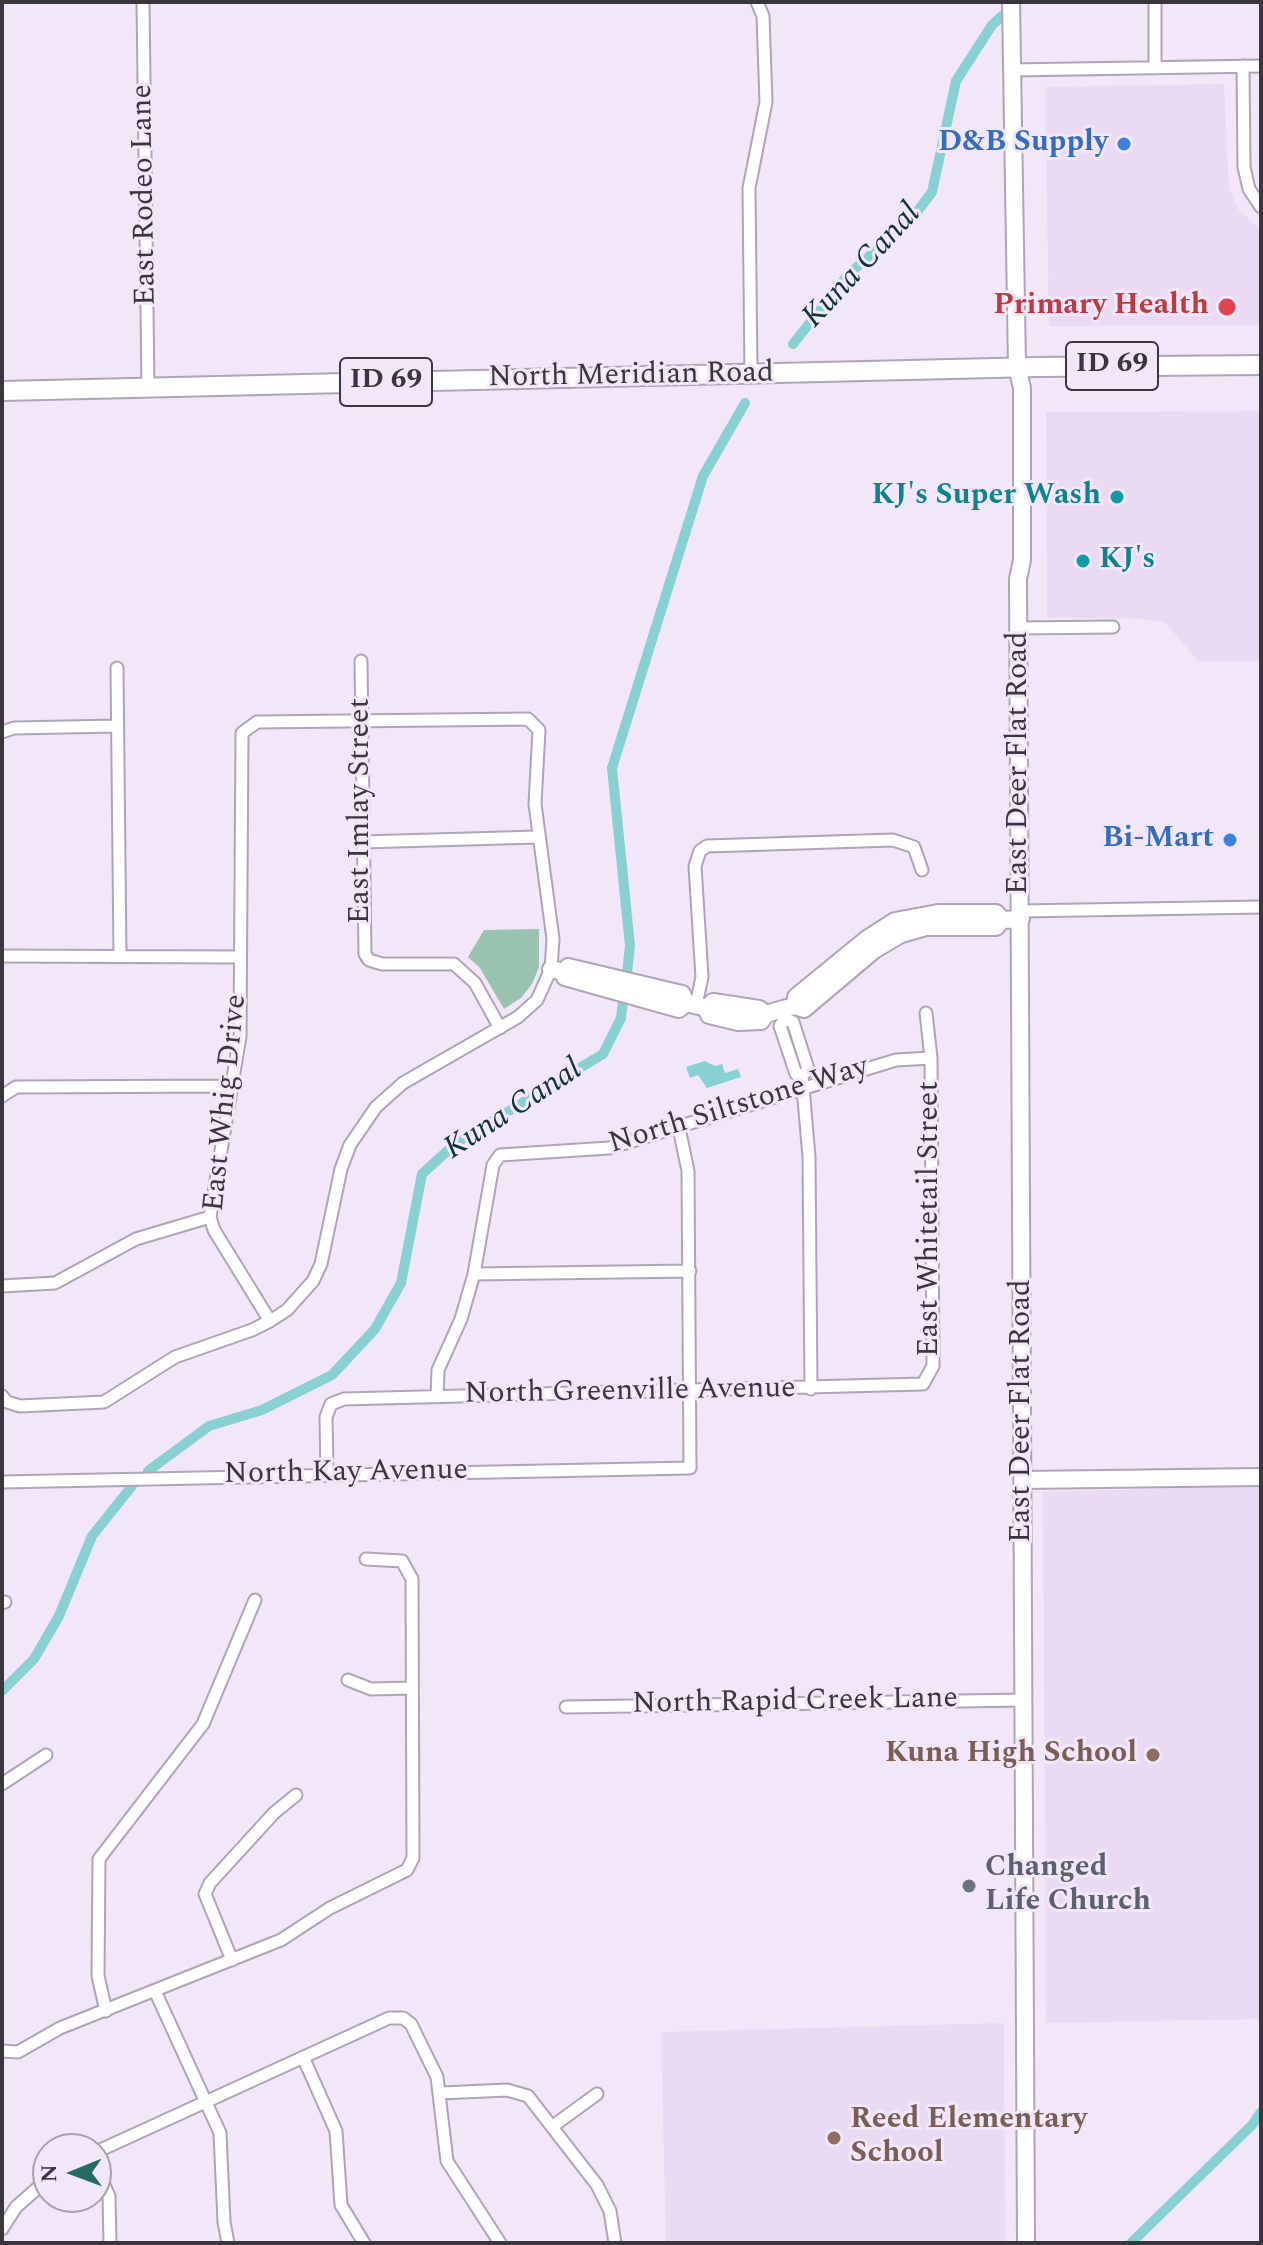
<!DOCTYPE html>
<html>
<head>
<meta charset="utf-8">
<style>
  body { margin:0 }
  #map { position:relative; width:1263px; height:2245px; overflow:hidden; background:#f2e6f9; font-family:Spectral,serif }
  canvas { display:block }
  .frame { position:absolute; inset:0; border:4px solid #3a363d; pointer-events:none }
  .north { position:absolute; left:32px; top:2133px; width:80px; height:80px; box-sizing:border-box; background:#f2e6f9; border:2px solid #a8a0ae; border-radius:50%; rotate:269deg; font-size:22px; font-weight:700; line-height:32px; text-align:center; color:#3a363d }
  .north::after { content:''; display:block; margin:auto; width:28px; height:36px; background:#256c62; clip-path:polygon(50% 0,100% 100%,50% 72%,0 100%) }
</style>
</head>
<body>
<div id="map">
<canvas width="1263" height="2245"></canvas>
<div class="frame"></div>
<div class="north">N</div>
</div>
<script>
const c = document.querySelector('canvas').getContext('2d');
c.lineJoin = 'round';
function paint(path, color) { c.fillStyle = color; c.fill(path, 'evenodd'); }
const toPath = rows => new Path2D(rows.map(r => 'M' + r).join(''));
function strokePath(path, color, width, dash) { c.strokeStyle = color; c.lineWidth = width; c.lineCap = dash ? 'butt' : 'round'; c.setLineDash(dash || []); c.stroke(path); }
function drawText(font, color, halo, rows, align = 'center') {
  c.font = font + ' Spectral,serif'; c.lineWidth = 6; c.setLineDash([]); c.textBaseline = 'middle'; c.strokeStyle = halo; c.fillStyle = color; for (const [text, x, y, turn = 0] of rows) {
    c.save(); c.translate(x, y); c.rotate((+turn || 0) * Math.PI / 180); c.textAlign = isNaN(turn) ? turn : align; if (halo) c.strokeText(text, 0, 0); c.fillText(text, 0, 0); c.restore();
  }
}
paint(toPath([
  [1224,84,1229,189,1238,209,1261,231,1261,325,1049,326,1045,87],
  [1261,411,1261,661,1198,661,1165,622,1129,618,1047,618,1046,412],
  [1261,1486,1261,2019,1046,2023,1043,1492],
  [1004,2023,1005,2243,666,2243,661,2032]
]), '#eadaf3');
paint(toPath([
  [539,929,539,967,532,984,521,998,504,1009,480,968,468,957,484,930]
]), '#99c3af');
paint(toPath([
  [705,1061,715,1066,722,1064,725,1073,738,1069,741,1077,707,1088,698,1075,690,1078,686,1067]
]), '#89d0d2');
strokePath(toPath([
  [793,344,847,276,914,216,932,192,956,81,992,25,1002,16],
  [627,973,630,946,612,768,703,476,745,403],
  [148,1471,209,1426,262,1410,332,1375,375,1329,401,1283,422,1174,456,1143,603,1054,621,1018,623,1001],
  [2,1691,34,1659,59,1616,92,1536,132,1486],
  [1131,2243,1252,2125,1261,2112]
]), '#89d0d2', 10);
const street = toPath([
  [143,2,148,388],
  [1155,2,1155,68],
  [1243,66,1244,167,1249,189,1261,207],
  [1012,70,1261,66],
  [751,374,749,188,766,102,763,16,757,2],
  [1019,628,1113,627],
  [361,661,365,954,369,960,382,964,454,964,475,983,500,1028],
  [117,668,120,956],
  [2,732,14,728,117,726],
  [362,842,538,837],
  [1020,911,1261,907],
  [2,956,240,957],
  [696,1005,702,977,695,866,700,851,707,846,893,840,914,847,922,870],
  [785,1019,793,1022,808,1069,802,1076,796,1074,780,1026,785,1019],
  [802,1076,809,1157,811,1389],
  [2,1096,16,1087,230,1086],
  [474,1274,690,1271],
  [2,1286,55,1283,136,1239,210,1217],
  [2,1396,7,1402,20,1406,104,1402,175,1357,252,1330,270,1321,287,1310,313,1281,321,1264,341,1169,350,1145,376,1107,403,1083,518,1017,537,1000,551,969,553,939,535,804,539,730,528,719,257,722,242,733,240,1036,210,1217,214,1230,270,1321],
  [437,1397,438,1370,461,1319,474,1274,493,1165,500,1155,609,1148,896,1060,931,1058],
  [327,1474,326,1417,331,1404,344,1399,923,1384,933,1366,931,1058,926,1013],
  [2,1482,690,1468,688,1171,679,1128],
  [2,1603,5,1602],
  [348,1680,371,1689,412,1688],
  [566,1707,1025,1700],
  [2,1784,46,1755],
  [232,1960,205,1894,210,1883,274,1813,296,1795],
  [155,1991,220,2133,224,2222,228,2243],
  [106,2011,98,1976,99,1859,203,1724,255,1600],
  [2,2051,18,2052,60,2028,281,1940,330,1908,407,1870,413,1858,412,1579,402,1561,366,1559],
  [303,2057,336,2131,341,2205,364,2243],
  [441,2093,507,2090,528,2096,597,2185,610,2211,615,2243],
  [553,2126,597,2094],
  [96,2152,389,2018,403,2018,411,2024,437,2077,447,2161,500,2243],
  [96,2168,109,2196,110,2243],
  [2,2229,16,2207,48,2179]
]);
const secondary = toPath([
  [1011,2,1017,367,1022,388,1022,560,1018,579,1026,2243],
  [551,969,564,972,565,977,679,1009,686,1003,707,1008,713,1002,759,1009,766,1014],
  [564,972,568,967,682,994,686,1003],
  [795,1006,796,997,867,939,895,921,938,913,996,913,1002,920],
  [707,1008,709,1015,738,1022,761,1021,766,1014,783,1009,795,1006,804,1009,874,950,901,934,926,927,996,927,1002,920,1021,919],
  [1023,1480,1261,1477]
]);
const primary = toPath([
  [2,391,1037,367,1261,365]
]);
strokePath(street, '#afa4b6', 15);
strokePath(secondary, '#afa4b6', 20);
strokePath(primary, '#afa4b6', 22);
strokePath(street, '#fff', 11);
strokePath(secondary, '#fff', 16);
strokePath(primary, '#fff', 18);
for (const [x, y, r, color] of [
  [1124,144,8,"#3f7fe0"],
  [1227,307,10,"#e0444e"],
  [1117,497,8,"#0f9aa8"],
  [1083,561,8,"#0f9aa8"],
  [1230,840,8,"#3f7fe0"],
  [1153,1755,8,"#8d6e63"],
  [969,1886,8,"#6b7280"],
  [834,2138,8,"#8d6e63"]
]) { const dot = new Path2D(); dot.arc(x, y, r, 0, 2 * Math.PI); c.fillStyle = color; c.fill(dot); strokePath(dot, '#f2e6f9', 3); }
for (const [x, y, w] of [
  [1112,366,92],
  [386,382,92]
]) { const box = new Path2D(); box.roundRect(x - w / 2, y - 24, w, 48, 6); c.fillStyle = '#f2e6f9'; c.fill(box); strokePath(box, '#3a363d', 2); }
drawText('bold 28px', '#3a363d', null, [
  ["ID 69",1112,366],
  ["ID 69",386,382]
]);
drawText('bold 30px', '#366cbe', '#f2e6f9', [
  ["D&B Supply",1108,144],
  ["Bi-Mart",1214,840]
], 'right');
drawText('30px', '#3a363d', '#f2e6f9', [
  ["East Rodeo Lane",146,195,-91],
  ["North Meridian Road",631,377,-1],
  ["East Deer Flat Road",1020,763,-90],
  ["East Imlay Street",362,811,-90],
  ["East Whig Drive",227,1103,-84],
  ["North Siltstone Way",739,1107,-17],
  ["East Whitetail Street",931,1219,-90],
  ["North Greenville Avenue",630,1393,-1],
  ["East Deer Flat Road",1023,1411,-90],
  ["North Kay Avenue",346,1474,-1],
  ["North Rapid Creek Lane",795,1703,-1]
]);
drawText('bold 30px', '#be3a42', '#f2e6f9', [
  ["Primary Health",1209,307]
], 'right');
drawText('bold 30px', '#0d838f', '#f2e6f9', [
  ["KJ's Super Wash",1101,497],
  ["KJ's",1099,561,"left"]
], 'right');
drawText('bold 30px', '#785e54', '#f2e6f9', [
  ["Kuna High School",1137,1755],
  ["Reed Elementary",850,2121,"left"],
  ["School",850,2155,"left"]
], 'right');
drawText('bold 30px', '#5b616d', '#f2e6f9', [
  ["Changed",985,1869],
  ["Life Church",985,1903]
], 'left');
drawText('italic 32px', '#103434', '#f2e6f9', [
  ["Kuna Canal",863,267,-47],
  ["Kuna Canal",514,1111,-33]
]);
</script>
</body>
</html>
